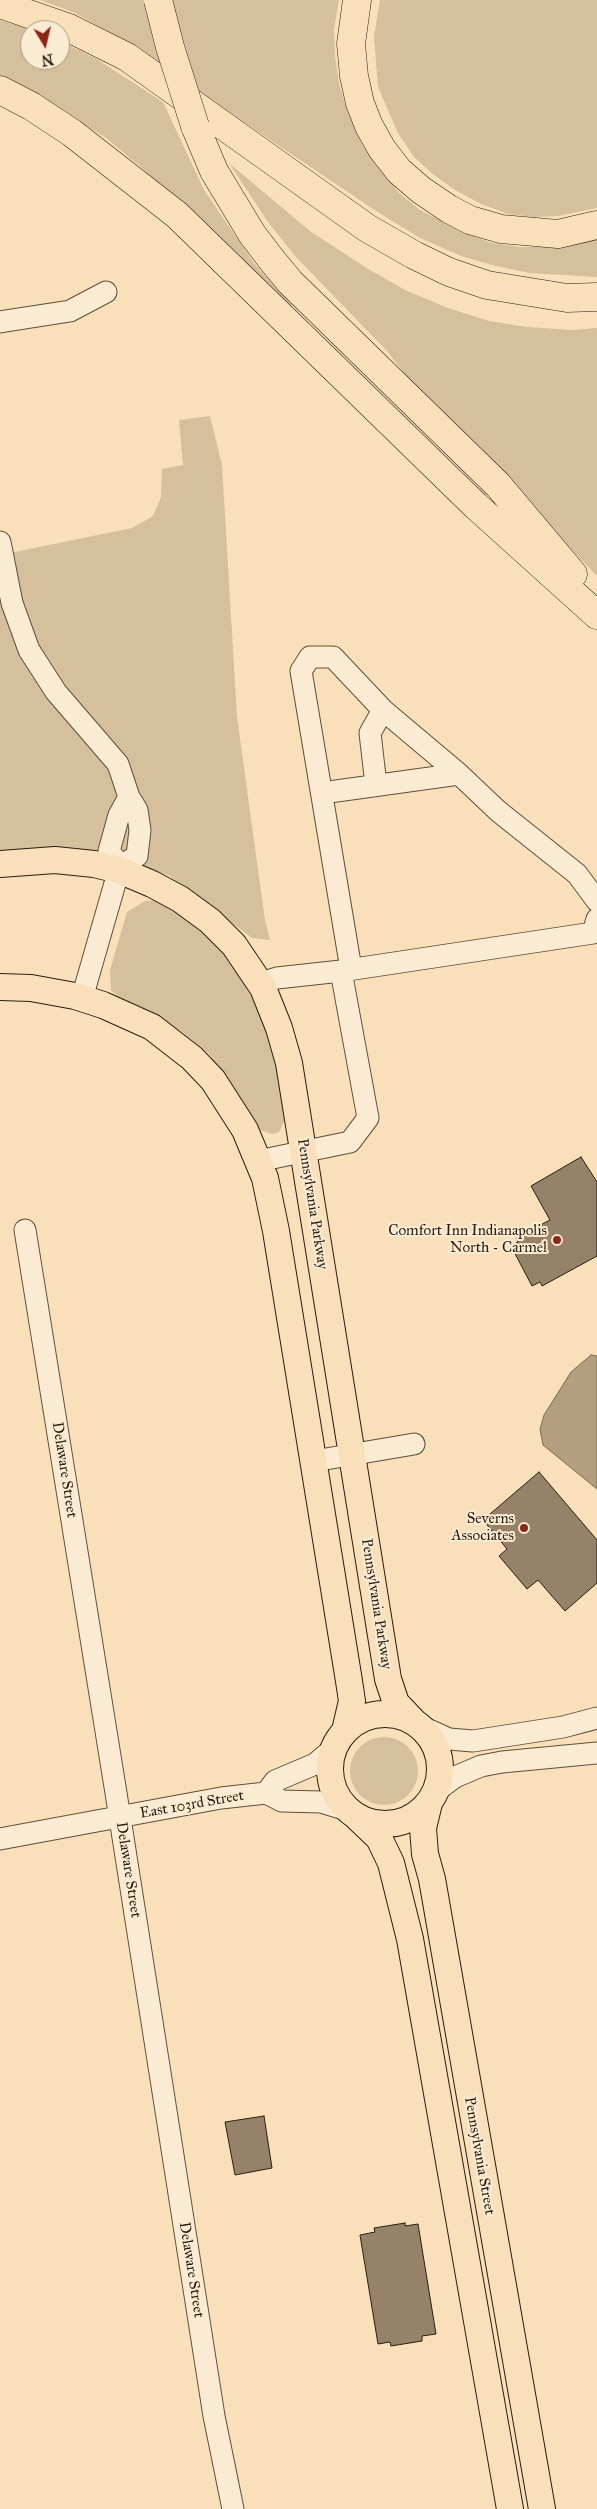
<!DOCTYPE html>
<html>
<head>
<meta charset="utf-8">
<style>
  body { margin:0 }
  #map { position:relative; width:597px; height:2509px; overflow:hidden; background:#f9e0ba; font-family:"IM FELL Great Primer",serif }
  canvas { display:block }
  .north { position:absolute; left:20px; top:20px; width:50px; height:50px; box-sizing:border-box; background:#fbebd2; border:1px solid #a79984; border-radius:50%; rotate:171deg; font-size:14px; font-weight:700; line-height:20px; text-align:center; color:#2a1d10 }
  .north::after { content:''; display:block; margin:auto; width:18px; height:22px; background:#8f2418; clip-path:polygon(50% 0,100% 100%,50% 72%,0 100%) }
</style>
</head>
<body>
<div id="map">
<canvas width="597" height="2509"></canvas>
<div class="north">N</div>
</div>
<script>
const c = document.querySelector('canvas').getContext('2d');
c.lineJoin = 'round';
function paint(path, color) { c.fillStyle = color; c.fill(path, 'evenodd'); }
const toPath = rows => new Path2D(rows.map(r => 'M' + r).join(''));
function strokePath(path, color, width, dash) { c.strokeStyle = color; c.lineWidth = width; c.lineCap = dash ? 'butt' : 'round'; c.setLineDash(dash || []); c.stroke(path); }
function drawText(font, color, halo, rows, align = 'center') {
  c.font = font + ' "IM FELL Great Primer",serif'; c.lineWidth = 4; c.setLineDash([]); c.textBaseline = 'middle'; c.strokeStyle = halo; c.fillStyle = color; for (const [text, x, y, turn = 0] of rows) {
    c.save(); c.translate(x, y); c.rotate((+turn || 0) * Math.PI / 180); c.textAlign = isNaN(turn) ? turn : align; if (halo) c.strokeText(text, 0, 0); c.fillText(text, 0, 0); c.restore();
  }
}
paint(toPath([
  [40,0,339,0,334,29,335,55,339,84,348,113,363,146,399,193,420,210,464,233,492,243,520,247,550,247,597,240,597,277,529,273,496,266,461,256,420,238,376,211,111,33,73,12],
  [380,0,597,0,597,208,558,216,533,217,508,214,481,204,455,190,434,175,414,157,398,133,378,87,374,36],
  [0,20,32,30,30,60,60,60,60,41,95,58,163,102,204,190,254,263,292,305,289,308,143,169,106,138,31,91,0,78],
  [229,163,310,231,365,267,405,290,448,308,489,321,527,327,572,330,597,328,597,576,415,387,387,351,295,256,268,222],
  [210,416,222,465,237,717,265,920,270,940,252,938,168,875,55,847,0,852,0,555,132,528,153,516,161,497,162,469,183,465,179,420],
  [157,900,173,907,224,951,262,1014,272,1046,285,1112,284,1121,279,1132,272,1134,257,1129,251,1116,209,1054,181,1031,120,999,111,990,110,970,127,912,145,901],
  '350 1771a34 34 0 1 1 68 0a34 34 0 1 1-68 0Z'
]), '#d6bf9d');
const water = toPath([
  [591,1355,597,1356,597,1489,543,1445,540,1429,544,1415,571,1372,591,1355]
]);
paint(water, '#b39e80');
strokePath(water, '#7c6a53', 1);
const building = toPath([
  [581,1157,597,1182,597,1256,542,1286,540,1282,532,1286,511,1246,518,1242,516,1238,550,1220,531,1186,581,1157],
  [539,1472,597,1540,597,1583,565,1611,538,1580,527,1589,499,1556,507,1549,483,1520,539,1472],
  [264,2116,272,2168,235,2175,225,2122,264,2116],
  [405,2223,405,2226,418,2224,436,2334,422,2336,422,2341,391,2346,390,2342,378,2344,360,2235,375,2232,374,2228,405,2223]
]);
paint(building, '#968268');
strokePath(building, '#2a1d10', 1);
const minor = toPath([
  [0,322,70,311,106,292],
  [0,542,12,603,29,650,56,692,118,764,129,797,137,810,140,830,137,856,120,866,82,998],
  [376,785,370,733,383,710],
  [322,793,459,774],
  [120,866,109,851,119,815,129,797],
  [351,969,301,671,310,657,333,657,383,710,459,774,498,811,577,874,597,901],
  [260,983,277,978,341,971,593,933,597,919],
  [258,1161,350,1142,368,1118,341,971],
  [25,1230,116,1793,214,2416,233,2509],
  [314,1461,414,1444],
  [420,1726,449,1739,473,1741,563,1727,597,1718],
  [436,1791,455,1777,481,1766,502,1762,597,1753],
  [266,1793,275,1781,315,1764,334,1748],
  [0,1839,221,1798,266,1793,282,1801,321,1802,347,1810]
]);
const major = toPath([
  [0,864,55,860,94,864,119,870,152,884,180,899,210,921,234,945,263,988,279,1028,289,1063,388,1679,396,1703,414,1722],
  [0,987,31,988,75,996,103,1005,152,1027,192,1058,213,1080,245,1130,265,1178,276,1231,349,1681,352,1701,345,1731],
  '330 1769a55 55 0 1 1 110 0a55 55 0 1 1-110 0Z',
  [429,1803,423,1828,425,1854,432,1879,542,2509],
  [357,1817,379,1838,391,1863,410,1939,510,2509]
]);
const highway = toPath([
  [357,0,351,44,354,76,360,103,369,126,382,149,399,171,421,190,449,209,470,220,501,229,558,234,597,225],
  [0,4,69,28,127,57,367,228,414,255,449,272,487,285,567,298,597,297],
  [0,90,31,106,72,133,177,215,476,506,597,615],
  [195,126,214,171,252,234,271,259,290,282,498,485,573,574]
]);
strokePath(minor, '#5e4e3a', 23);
strokePath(major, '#2a1d10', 28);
strokePath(highway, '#2a1d10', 29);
strokePath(minor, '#fbebd2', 21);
strokePath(major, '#f9e0ba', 26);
strokePath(highway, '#f9e0ba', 28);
const highwayBridge = toPath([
  [158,0,170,47,195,126]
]);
strokePath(highwayBridge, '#2a1d10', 29, []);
strokePath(highwayBridge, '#f9e0ba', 28);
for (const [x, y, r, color] of [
  [557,1240,5,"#8f2418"],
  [524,1528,5,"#8f2418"]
]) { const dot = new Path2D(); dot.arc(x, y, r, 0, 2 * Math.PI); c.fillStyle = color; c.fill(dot); strokePath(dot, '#fbebd2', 2); }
drawText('15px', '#2a1d10', '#fbebd2', [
  ["Pennsylvania Parkway",312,1204,81],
  ["Delaware Street",64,1470,81],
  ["Pennsylvania Parkway",376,1604,81],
  ["East 103rd Street",192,1805,-10],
  ["Delaware Street",128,1870,81],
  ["Pennsylvania Street",479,2156,80],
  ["Delaware Street",191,2270,81]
]);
drawText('15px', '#2a1d10', '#fbebd2', [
  ["Comfort Inn Indianapolis",547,1231],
  ["North - Carmel",547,1248],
  ["Severns",514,1519],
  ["Associates",514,1536]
], 'right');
</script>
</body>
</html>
